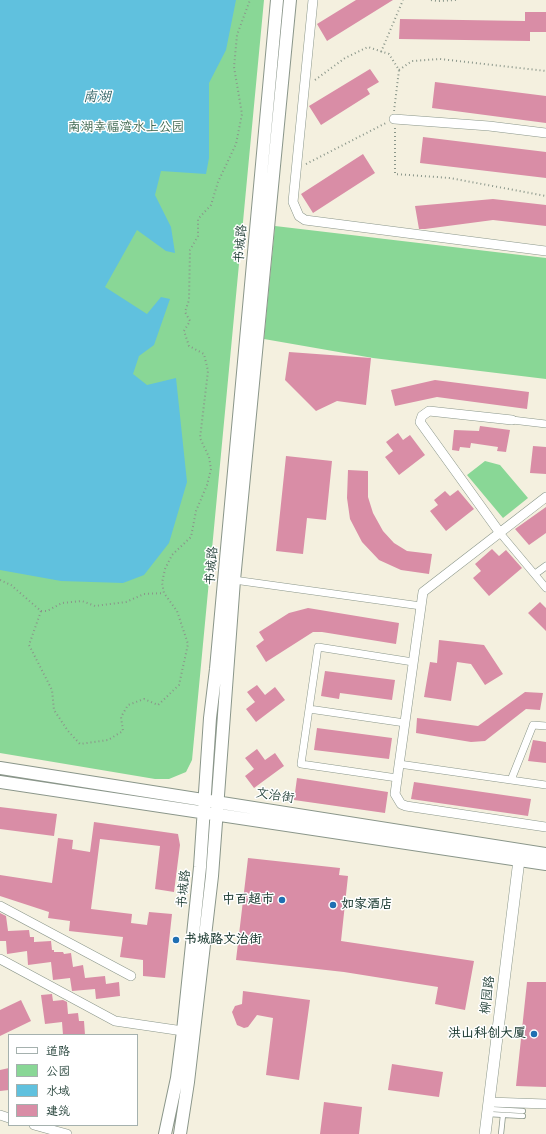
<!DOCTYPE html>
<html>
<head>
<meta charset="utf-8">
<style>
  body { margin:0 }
  #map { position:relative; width:546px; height:1134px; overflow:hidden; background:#f4f0df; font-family:Itim,"LXGW WenKai TC",sans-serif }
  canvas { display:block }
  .legend { position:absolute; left:8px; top:1034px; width:130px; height:92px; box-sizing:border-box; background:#fff; border:1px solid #a5b1ae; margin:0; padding:5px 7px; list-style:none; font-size:12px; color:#1f3d34 }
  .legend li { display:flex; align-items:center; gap:8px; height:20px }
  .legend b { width:20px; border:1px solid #a5b1ae }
</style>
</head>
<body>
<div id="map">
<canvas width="546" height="1134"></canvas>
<ul class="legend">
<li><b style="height:5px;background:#fff"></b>道路</li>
<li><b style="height:11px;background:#89d796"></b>公园</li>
<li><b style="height:11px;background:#60c1de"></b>水域</li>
<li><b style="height:11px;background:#d98da6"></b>建筑</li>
</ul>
</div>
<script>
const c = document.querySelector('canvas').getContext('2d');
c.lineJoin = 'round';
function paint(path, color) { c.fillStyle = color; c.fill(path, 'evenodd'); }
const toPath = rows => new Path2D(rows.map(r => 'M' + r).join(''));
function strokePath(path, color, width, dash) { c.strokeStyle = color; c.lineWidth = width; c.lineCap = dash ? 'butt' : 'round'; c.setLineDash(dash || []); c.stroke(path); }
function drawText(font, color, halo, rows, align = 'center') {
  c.font = font + ' Itim,"LXGW WenKai TC",sans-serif'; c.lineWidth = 3; c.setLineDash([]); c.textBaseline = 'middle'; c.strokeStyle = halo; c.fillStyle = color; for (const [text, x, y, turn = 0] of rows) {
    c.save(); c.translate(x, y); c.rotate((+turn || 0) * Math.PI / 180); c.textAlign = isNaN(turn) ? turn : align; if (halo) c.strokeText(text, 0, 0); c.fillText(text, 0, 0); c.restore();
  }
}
paint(toPath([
  [0,0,264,0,192,760,186,772,169,779,155,779,0,753],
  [275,226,546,258,546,379,373,358,264,339],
  [485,461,500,465,528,498,503,518,467,475]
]), '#89d796');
paint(toPath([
  [0,0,236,0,226,50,209,83,209,158,206,174,161,171,155,195,171,227,175,253,166,251,137,230,105,287,147,314,161,297,170,299,154,345,139,356,133,374,147,385,176,378,187,482,169,543,144,575,123,583,61,581,0,570]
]), '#60c1de');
paint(toPath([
  [356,0,393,0,327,41,317,24],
  [525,12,546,12,546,32,530,32,530,41,399,39,400,19,525,21],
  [370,69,379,82,367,89,370,94,321,125,309,106],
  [435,82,546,96,546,123,432,108],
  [423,137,546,152,546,178,420,163],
  [363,154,375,173,313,213,301,194],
  [493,199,546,205,546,226,493,220,425,229,419,229,415,206],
  [289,352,371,358,366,405,337,401,316,411,285,380],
  [435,380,529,392,527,409,437,397,395,406,391,390],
  [480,426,510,430,506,452,497,451,498,447,471,443,470,448,460,447,459,451,452,450,454,430,479,431],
  [398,433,403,440,410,435,425,455,399,475,385,457,393,451,386,442],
  [533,446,546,447,546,474,530,473],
  [286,456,332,461,326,520,307,518,303,554,276,551],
  [348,470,368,471,368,497,373,513,383,531,394,543,407,551,432,554,429,574,401,570,379,560,362,542,350,519,347,498],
  [458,490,474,509,446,531,430,511,438,505,434,500,445,491,450,496],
  [546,507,546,533,529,545,515,529],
  [492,549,499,556,506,550,522,568,489,596,473,578,481,571,475,564],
  [540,602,546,608,546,631,528,613],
  [308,608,399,623,396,644,322,632,313,632,266,662,256,646,264,640,259,632,289,613],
  [439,640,484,645,503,674,485,685,471,664,457,662,451,701,424,697,430,662,437,663],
  [325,671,395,680,392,700,340,693,339,699,321,696],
  [257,685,265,695,275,687,285,700,256,722,246,709,255,702,247,692],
  [525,692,543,693,540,710,526,709,485,741,471,742,416,733,417,718,478,726],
  [317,728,392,738,389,759,314,750],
  [533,740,546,742,546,763,528,761],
  [257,749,265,760,275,753,284,766,254,788,245,776,254,769,245,758],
  [297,778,388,792,385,813,294,800],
  [414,782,531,799,528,816,411,799],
  [0,807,57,814,54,836,0,829],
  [94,822,178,834,180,845,174,892,155,889,160,846,100,839,91,909,132,914,131,923,147,925,149,912,172,914,165,978,143,976,143,960,120,957,123,937,69,931,70,921,48,918,49,912,0,896,0,875,52,883,58,838,73,840,72,849,90,852],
  [248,858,340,868,339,875,348,876,341,941,474,961,465,1010,435,1004,438,987,344,972,236,960],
  [0,913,6,916,8,931,29,930,30,937,34,937,34,942,51,941,52,950,54,950,54,952,63,952,64,954,71,953,73,967,83,965,85,978,105,976,106,984,119,982,120,996,96,999,95,989,72,991,70,978,53,980,51,962,28,965,27,951,7,954,6,941,0,941],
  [527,982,546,982,546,1087,516,1086],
  [243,991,310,1000,299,1080,266,1075,273,1018,257,1015,248,1027,244,1028,237,1025,232,1012,235,1006,242,1004],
  [52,994,53,1001,63,1000,67,1002,68,1014,78,1013,79,1021,84,1021,85,1035,63,1035,62,1022,45,1024,41,995],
  [21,1000,31,1021,0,1036,0,1010],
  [392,1064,443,1072,439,1097,388,1090],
  [9,1068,9,1090,0,1091,0,1070],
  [324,1102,362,1107,359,1134,320,1134]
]), '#d98da6');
const service = toPath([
  [489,1109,523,1111],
  [488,1114,523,1116],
  [501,1134,503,1115]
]);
const pedestrian = toPath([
  [512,420,546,424],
  [500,533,546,588],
  [535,574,546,566],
  [234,580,421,606],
  [309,709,405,723],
  [399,764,546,785],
  [397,778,301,764,318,647,413,662],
  [511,780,533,725,546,726]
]);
const minor = toPath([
  [313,0,293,202,299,216,305,220,546,251],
  [394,119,489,126,546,133],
  [546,497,423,592,395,794,401,804,406,806,546,827],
  [500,533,420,422,422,416,429,411,512,420],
  [0,906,131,976],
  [0,959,115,1021,183,1031],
  [489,1102,546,1104],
  [0,1115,9,1118],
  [34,1125,67,1134]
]);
const tertiary = toPath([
  [485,1134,519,860]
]);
const secondary = toPath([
  [0,768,546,854],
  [0,782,546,864],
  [165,1134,177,1078,183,1031,200,867,210,718,216,669,277,0],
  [180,1134,188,1082,212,876,234,580,290,0]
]);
strokePath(service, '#8a968a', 6);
strokePath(pedestrian, '#8a968a', 8);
strokePath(minor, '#8a968a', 10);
strokePath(tertiary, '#8a968a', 12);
strokePath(secondary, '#8a968a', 14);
strokePath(toPath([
  [431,0,438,1,457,0],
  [381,52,403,0],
  [399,70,412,61,440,59,546,71],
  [315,80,345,58,368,47,389,54,399,70,394,111],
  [395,128,395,174,450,178,546,196],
  [306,164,386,123],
  [0,580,11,585,41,611,29,645,52,690,54,710,68,731,80,744,108,740,123,731,121,717,128,705,144,699,158,705,179,685,188,644,177,611,164,593,162,583,165,569,172,555,191,537,196,511,207,485,211,469,209,457,200,438,208,371,204,354,189,346,184,331,190,321,185,312,189,300,190,250,198,236,198,219,211,205,218,182,236,144,242,114,234,67,237,35,250,0],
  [41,611,47,611,62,603,82,601,95,606,126,602,144,594,164,593]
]), '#8a968a', 2, [1, 3]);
strokePath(service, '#fff', 4.5);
strokePath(pedestrian, '#fff', 7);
strokePath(minor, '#fff', 9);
strokePath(tertiary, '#fff', 11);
strokePath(secondary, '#fff', 12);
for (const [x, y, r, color] of [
  [282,900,4,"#1f6fb2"],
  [333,905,4,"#1f6fb2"],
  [176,940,4,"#1f6fb2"],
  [534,1034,4,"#1f6fb2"]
]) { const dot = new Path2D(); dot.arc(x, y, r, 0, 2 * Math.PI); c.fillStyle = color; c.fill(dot); strokePath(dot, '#fff', 1.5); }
drawText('13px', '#3a644c', '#fff', [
  ["南湖幸福湾水上公园",126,128]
]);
drawText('13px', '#1f3d34', '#fff', [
  ["书城路",241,244,-85],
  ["书城路",212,566,-85],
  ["文治街",275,796,9],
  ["书城路",184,889,-84],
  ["柳园路",488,995,-83]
]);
drawText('bold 13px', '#1f3d34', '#fff', [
  ["中百超市",274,900],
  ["如家酒店",341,905,"left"],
  ["书城路文治街",184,940,"left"],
  ["洪山科创大厦",526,1034]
], 'right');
drawText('italic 14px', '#326567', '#fff', [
  ["南湖",97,97]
]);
</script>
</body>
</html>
